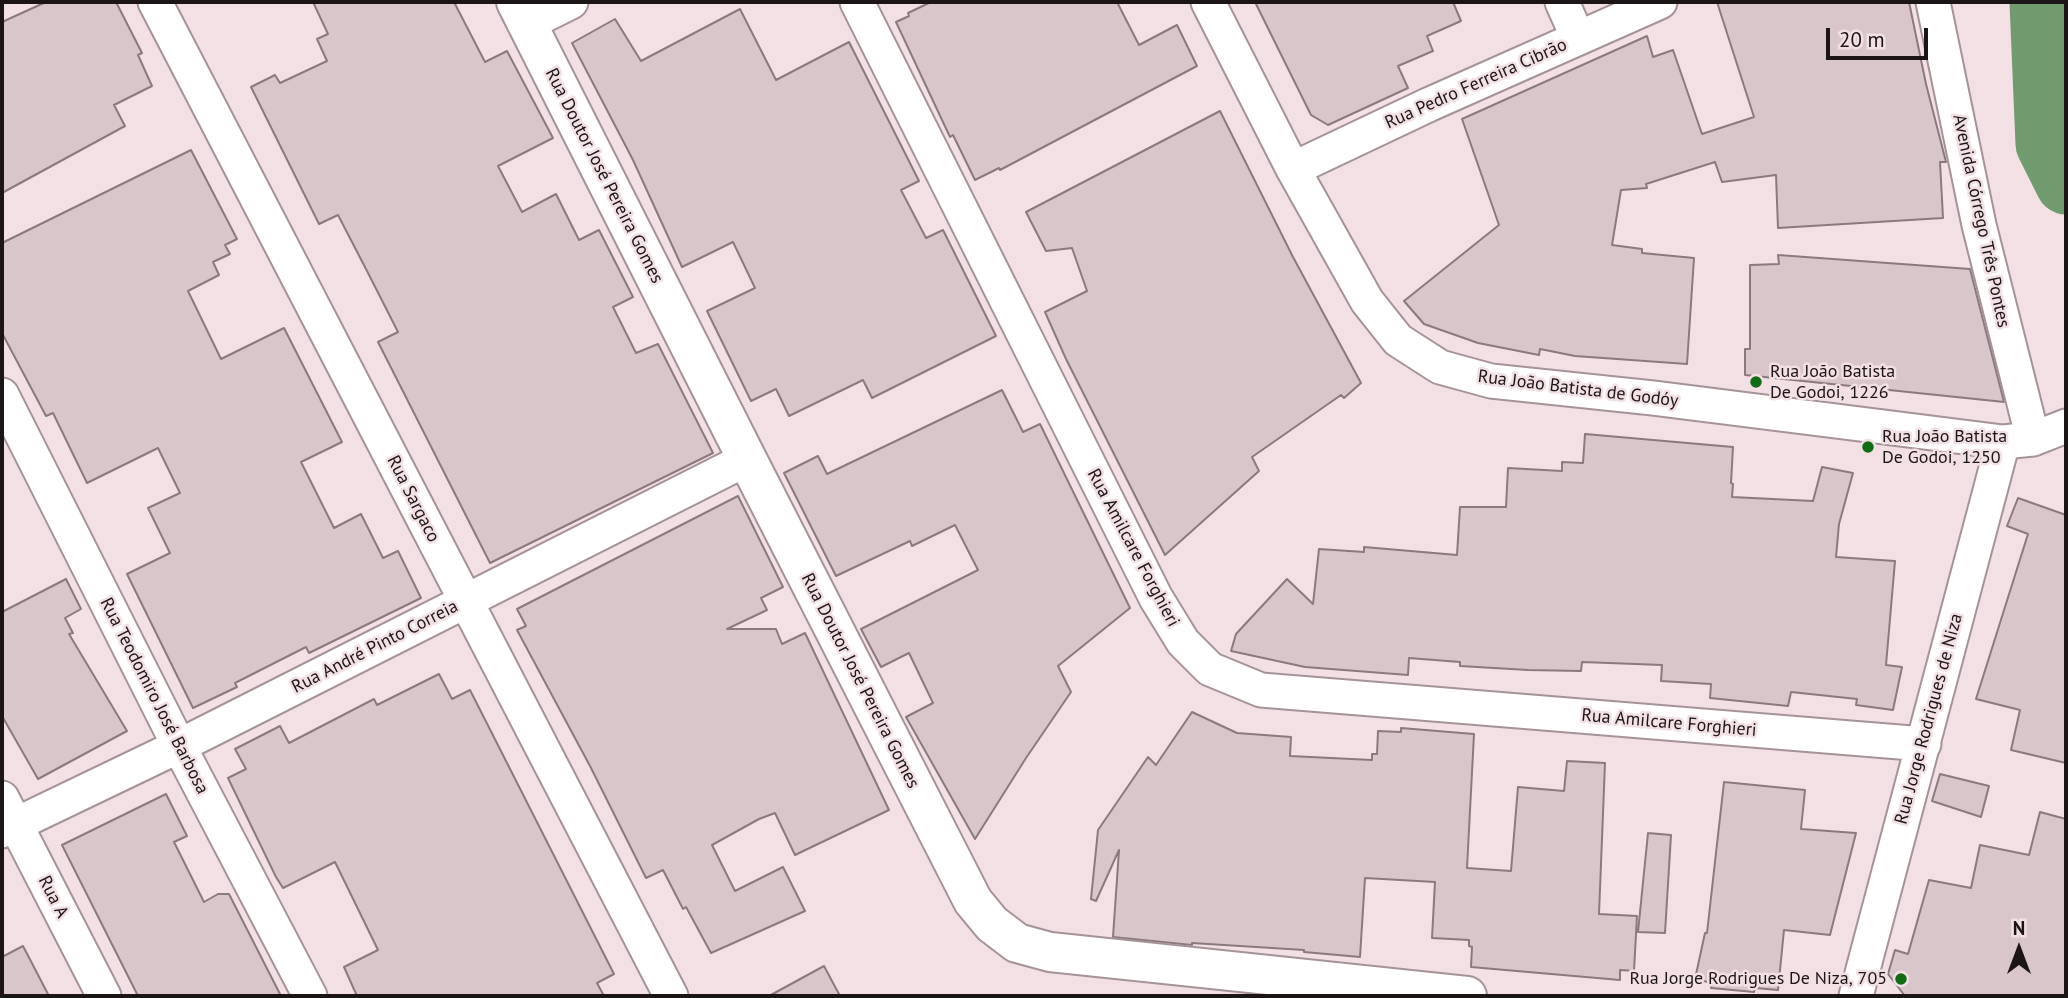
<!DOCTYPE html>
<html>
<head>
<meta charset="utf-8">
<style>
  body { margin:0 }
  #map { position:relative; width:2068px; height:998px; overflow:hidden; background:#f3e0e4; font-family:"PT Sans",sans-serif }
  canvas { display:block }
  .frame { position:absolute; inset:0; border:4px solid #1b1516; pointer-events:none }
  .north { position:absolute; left:1984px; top:914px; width:70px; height:70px; -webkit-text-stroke:5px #f3e0e4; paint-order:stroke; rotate:0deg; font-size:19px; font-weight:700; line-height:28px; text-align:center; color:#1b1516 }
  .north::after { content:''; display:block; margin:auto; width:24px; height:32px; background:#1b1516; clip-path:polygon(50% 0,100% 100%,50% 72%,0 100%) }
  .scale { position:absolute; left:1826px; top:28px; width:102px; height:32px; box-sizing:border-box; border:4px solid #1b1516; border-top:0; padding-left:9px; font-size:21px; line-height:24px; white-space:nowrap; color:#1b1516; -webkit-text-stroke:5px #f3e0e4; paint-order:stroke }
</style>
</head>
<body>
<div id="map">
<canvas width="2068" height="998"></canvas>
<div class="frame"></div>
<div class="north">N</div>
<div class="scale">20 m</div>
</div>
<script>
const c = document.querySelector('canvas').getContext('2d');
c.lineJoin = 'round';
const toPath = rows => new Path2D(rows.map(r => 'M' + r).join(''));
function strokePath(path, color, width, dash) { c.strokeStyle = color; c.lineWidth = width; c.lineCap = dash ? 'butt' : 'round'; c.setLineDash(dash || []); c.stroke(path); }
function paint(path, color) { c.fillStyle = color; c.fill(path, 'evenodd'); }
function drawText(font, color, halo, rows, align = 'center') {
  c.font = font + ' "PT Sans",sans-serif'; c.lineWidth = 5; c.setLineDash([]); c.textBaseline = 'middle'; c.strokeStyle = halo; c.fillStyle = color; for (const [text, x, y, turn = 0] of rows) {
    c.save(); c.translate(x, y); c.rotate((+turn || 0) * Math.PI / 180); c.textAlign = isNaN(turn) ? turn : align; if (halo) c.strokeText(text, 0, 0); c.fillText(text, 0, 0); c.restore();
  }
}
strokePath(toPath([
  [2040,2,2046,144,2066,184]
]), '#709b6e', 61);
const building = toPath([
  [46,2,116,2,142,53,138,55,152,86,114,105,125,126,2,193,2,22,46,2],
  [313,2,454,2,485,62,507,51,553,138,498,166,522,212,556,194,579,240,599,230,633,297,613,307,636,353,658,344,713,453,490,563,378,342,398,332,367,271,338,215,319,224,251,87,275,75,280,83,327,61,317,39,328,34,313,2],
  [931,2,1117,2,1139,45,1177,25,1197,66,1000,170,999,168,975,180,953,135,950,137,896,22,909,16,908,13,931,2],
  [1255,2,1453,2,1461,21,1427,36,1433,51,1398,66,1408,88,1328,125,1311,115,1255,2],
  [1717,2,1909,2,1926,84,1946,162,1940,162,1943,218,1778,228,1776,175,1722,182,1715,162,1646,184,1647,188,1621,190,1612,245,1642,249,1642,253,1694,258,1687,364,1575,356,1540,349,1539,355,1478,343,1424,324,1404,301,1499,225,1462,119,1647,36,1653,57,1673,50,1702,134,1754,117,1717,2],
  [740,9,776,80,849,42,919,181,901,190,926,238,943,230,996,336,872,398,863,380,789,416,776,389,751,401,707,311,755,288,733,242,682,267,633,160,572,43,615,19,641,61,740,9],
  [1220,111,1293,257,1361,383,1344,398,1341,395,1252,457,1259,471,1165,555,1066,359,1045,312,1087,291,1072,248,1046,251,1026,212,1220,111],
  [191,150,237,239,225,245,230,254,213,262,219,275,188,291,221,359,284,328,342,442,301,462,334,528,361,514,383,558,398,551,421,598,309,653,306,647,235,683,237,687,193,708,127,574,170,553,148,508,180,493,158,448,87,483,53,413,46,416,2,333,2,243,191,150],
  [1778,255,1970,269,2004,402,1745,375,1745,349,1750,349,1750,265,1779,264,1778,255],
  [1002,390,1023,432,1040,424,1130,608,1058,666,1071,692,1026,758,975,839,906,717,933,703,909,653,881,667,861,629,978,570,955,525,912,546,910,541,836,576,784,473,818,456,827,474,1002,390],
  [1585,434,1733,447,1731,483,1733,484,1732,497,1813,501,1822,467,1853,473,1839,524,1836,557,1895,561,1886,665,1902,667,1893,710,1856,705,1857,699,1791,692,1788,706,1710,698,1711,684,1661,681,1662,665,1582,662,1581,671,1528,670,1460,666,1460,662,1409,658,1408,675,1305,667,1231,651,1236,634,1287,579,1313,604,1319,549,1364,552,1364,547,1457,555,1460,507,1506,507,1508,468,1562,471,1562,462,1583,463,1585,434],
  [738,496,783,587,761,598,767,610,727,629,776,629,782,644,805,633,889,810,795,855,775,813,759,819,712,845,735,891,783,867,805,911,711,953,686,907,683,909,663,870,646,878,590,766,517,630,526,626,517,609,738,496],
  [2018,498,2066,515,2066,763,2011,750,2020,710,1976,699,2028,534,2007,526,2018,498],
  [66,579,81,609,65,618,73,633,69,634,127,731,38,779,2,716,2,612,66,579],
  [439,674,452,699,470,690,614,974,597,983,604,996,357,996,344,967,378,950,335,862,283,888,276,877,228,778,246,769,235,749,280,726,289,743,374,699,377,705,439,674],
  [1192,712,1237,733,1291,737,1290,756,1372,760,1372,754,1377,754,1378,731,1401,732,1401,728,1474,734,1467,868,1511,871,1518,787,1564,791,1567,761,1605,763,1599,914,1637,916,1634,971,1620,970,1620,980,1471,967,1472,947,1469,946,1469,940,1432,938,1435,882,1365,878,1360,957,1304,952,1304,950,1192,943,1192,945,1113,937,1119,850,1096,901,1091,899,1098,830,1148,757,1156,765,1192,712],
  [1940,774,1989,786,1981,817,1932,801,1940,774],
  [1724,782,1805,790,1801,829,1856,833,1830,935,1784,930,1778,990,1755,988,1754,992,1711,988,1712,983,1695,979,1705,933,1707,933,1724,782],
  [166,794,187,836,174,842,204,902,218,894,229,894,281,996,138,996,62,845,166,794],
  [2040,812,2066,819,2066,996,1905,996,1888,974,1895,950,1908,954,1929,880,1971,888,1980,845,2029,855,2040,812],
  [1648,833,1671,835,1665,933,1638,932,1648,833],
  [23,946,49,996,2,996,2,957,23,946],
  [824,966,840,996,769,996,824,966]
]);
paint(building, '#d8c6ca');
strokePath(building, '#8b7a7d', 2);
const street = toPath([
  [155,2,671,996],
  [857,2,1156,598,1183,642,1210,669,1261,690,1924,744],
  [1208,2,1293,169,1367,301,1398,340,1440,367,1491,381,1653,398,2003,442,2033,439,2066,426],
  [1562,2,1578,38],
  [1933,2,1979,225,2033,439],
  [527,24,571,2],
  [1293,169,1428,105,1660,2],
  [2,395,179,746,310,996],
  [2,798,104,996],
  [2,831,179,746,747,459],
  [1856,996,2003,442]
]);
const secondary = toPath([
  [516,2,747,459,973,901,992,924,1017,943,1050,952,1467,996]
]);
strokePath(street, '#a59397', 37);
strokePath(secondary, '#a59397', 42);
strokePath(street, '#fff', 33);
strokePath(secondary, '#fff', 38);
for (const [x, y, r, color] of [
  [1756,382,7,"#116c16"],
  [1868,447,7,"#116c16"],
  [1901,979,7,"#116c16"]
]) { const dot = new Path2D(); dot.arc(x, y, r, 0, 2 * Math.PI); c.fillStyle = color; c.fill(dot); strokePath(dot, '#f3e0e4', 2.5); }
drawText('18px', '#1b1516', '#f3e0e4', [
  ["Rua Pedro Ferreira Cibrão",1476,84,-24],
  ["Rua Doutor José Pereira Gomes",604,176,63],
  ["Avenida Córrego Três Pontes",1981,221,78],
  ["Rua João Batista de Godóy",1578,389,7],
  ["Rua Sargaco",413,499,63],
  ["Rua Amilcare Forghieri",1133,548,62],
  ["Rua André Pinto Correia",375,647,-27],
  ["Rua Doutor José Pereira Gomes",860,681,63],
  ["Rua Teodomiro José Barbosa",154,696,63],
  ["Rua Jorge Rodrigues de Niza",1929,719,-75],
  ["Rua Amilcare Forghieri",1669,723,5],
  ["Rua A",53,897,63]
]);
drawText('18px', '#1b1516', '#f3e0e4', [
  ["Rua João Batista",1770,372],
  ["De Godoi, 1226",1770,393],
  ["Rua João Batista",1882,437],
  ["De Godoi, 1250",1882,458],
  ["Rua Jorge Rodrigues De Niza, 705",1887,979,"right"]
], 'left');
</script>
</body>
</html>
